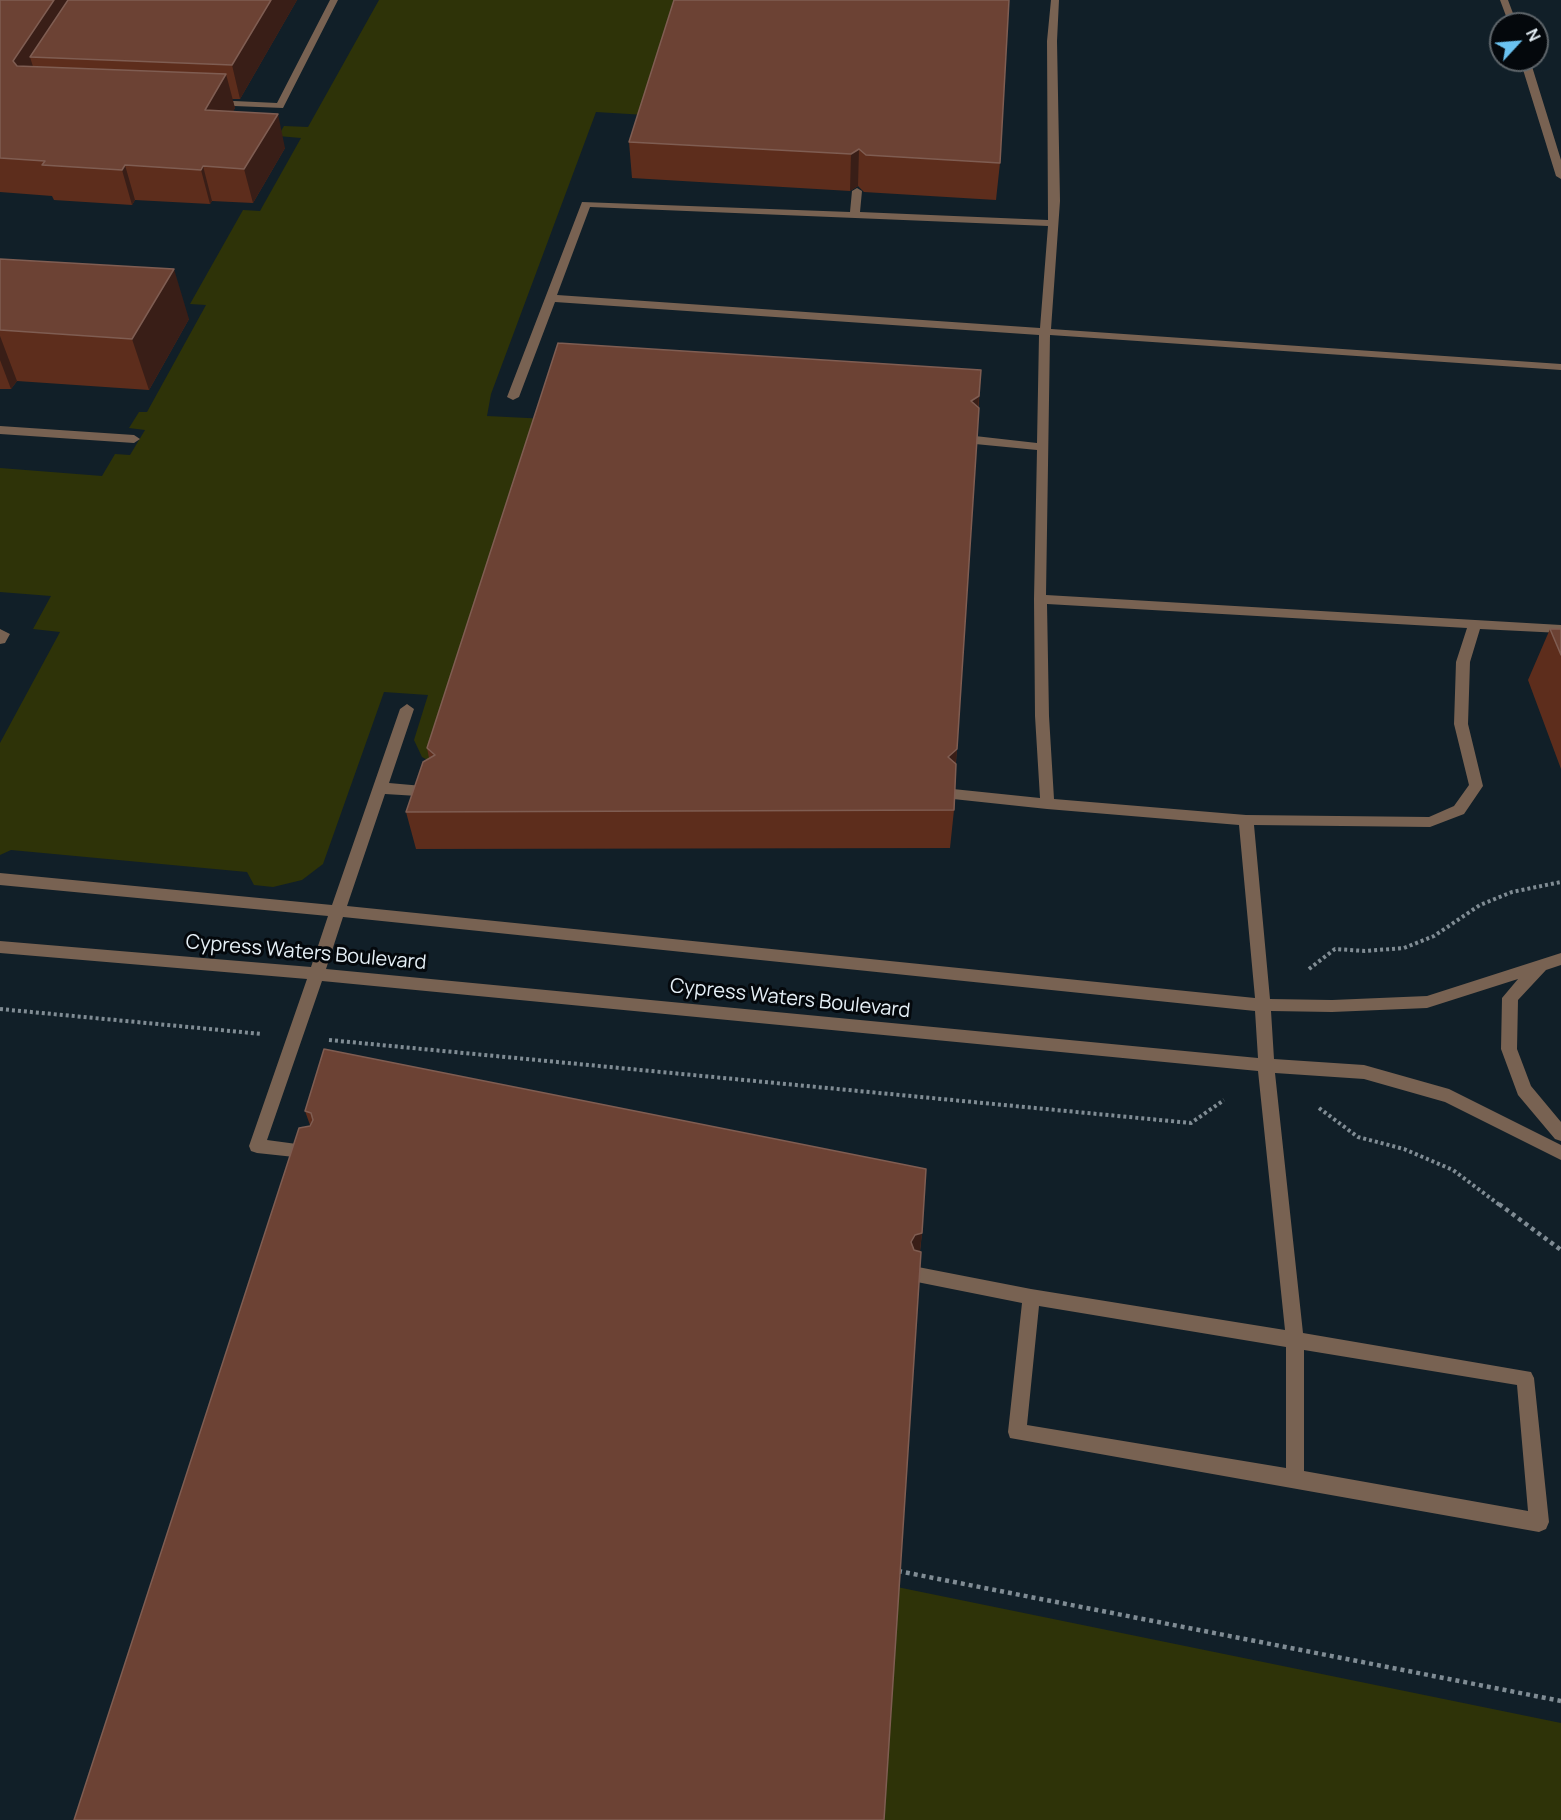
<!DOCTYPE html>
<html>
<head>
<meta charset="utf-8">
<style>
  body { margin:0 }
  #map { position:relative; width:1561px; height:1820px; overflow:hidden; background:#111f28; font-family:Manrope,sans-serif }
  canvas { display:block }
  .north { position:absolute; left:1489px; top:12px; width:60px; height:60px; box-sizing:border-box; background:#04080c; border:2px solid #5e656a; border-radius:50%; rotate:64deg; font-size:16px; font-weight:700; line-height:24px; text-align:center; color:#e6f0f7 }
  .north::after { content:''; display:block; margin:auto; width:21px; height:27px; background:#6ac3f1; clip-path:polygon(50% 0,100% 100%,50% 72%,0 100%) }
</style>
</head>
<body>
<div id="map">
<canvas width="1561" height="1820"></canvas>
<div class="north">N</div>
</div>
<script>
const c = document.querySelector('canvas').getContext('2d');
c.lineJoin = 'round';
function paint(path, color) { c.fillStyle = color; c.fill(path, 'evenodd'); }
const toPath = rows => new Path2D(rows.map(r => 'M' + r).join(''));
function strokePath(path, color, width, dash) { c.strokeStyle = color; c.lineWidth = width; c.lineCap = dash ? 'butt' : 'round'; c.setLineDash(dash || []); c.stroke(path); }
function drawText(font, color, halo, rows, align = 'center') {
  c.font = font + ' Manrope,sans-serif'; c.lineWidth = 6; c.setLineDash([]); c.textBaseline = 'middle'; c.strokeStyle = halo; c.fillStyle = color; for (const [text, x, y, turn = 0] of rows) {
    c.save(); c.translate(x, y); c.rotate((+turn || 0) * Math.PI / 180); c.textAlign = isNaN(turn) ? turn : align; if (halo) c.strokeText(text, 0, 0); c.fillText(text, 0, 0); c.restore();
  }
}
paint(toPath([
  [379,0,703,0,662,116,596,112,491,394,487,416,568,420,451,773,422,757,414,740,428,695,384,692,323,864,302,880,273,887,254,885,247,872,11,850,0,855,0,743,60,632,33,629,51,596,0,592,0,468,102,476,115,454,130,455,145,430,129,428,139,412,147,412,206,305,190,304,243,210,260,211,301,138,278,136,284,126,308,127],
  [897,1587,1561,1723,1561,1820,882,1820]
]), '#2e3308');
strokePath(toPath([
  [1309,969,1335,949,1365,951,1404,948,1434,936,1480,905,1512,892,1561,882],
  [0,1009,262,1034],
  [329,1040,1191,1123,1224,1100],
  [1319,1108,1358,1137,1404,1149,1453,1170,1501,1206]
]), '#808c94', 4, [3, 3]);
strokePath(toPath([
  [1499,1204,1561,1250],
  [898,1571,1561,1701]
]), '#808c94', 4.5, [4, 4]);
paint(toPath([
  [330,0,338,0,283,108,210,105,210,101,213,100,277,103,330,0],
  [1051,0,1059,0,1057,41,1060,201,1051,329,1561,364,1561,370,1050,335,1046,595,1561,625,1561,633,1480,629,1470,662,1468,724,1483,786,1464,814,1430,827,1254,825,1270,999,1332,1000,1427,996,1561,953,1561,965,1546,970,1518,1000,1517,1049,1531,1086,1561,1122,1561,1141,1555,1139,1518,1095,1501,1049,1502,998,1518,979,1427,1008,1332,1012,1271,1011,1274,1059,1364,1065,1449,1089,1561,1145,1561,1160,1445,1102,1364,1079,1275,1073,1303,1333,1531,1372,1534,1378,1549,1522,1546,1529,1539,1532,1010,1438,1008,1432,1022,1303,912,1281,909,1275,912,1269,918,1267,1031,1289,1285,1330,1258,1071,322,981,267,1140,319,1147,321,1152,319,1157,313,1159,257,1153,251,1151,249,1146,307,979,0,953,0,941,311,967,328,916,0,885,0,873,332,905,400,709,407,704,414,709,389,783,434,787,441,792,434,797,385,794,347,906,1255,998,1239,825,1047,809,953,799,946,794,953,789,1040,798,1035,716,1034,599,1037,450,975,444,969,440,975,436,1037,443,1039,335,555,302,519,397,513,400,507,397,582,202,850,212,852,191,857,188,862,191,860,212,1048,220,1047,41,1051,0],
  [590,207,1048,226,1040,328,557,295,590,207],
  [1047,604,1467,628,1456,662,1454,724,1469,785,1454,806,1429,817,1246,815,1054,799,1049,716,1047,604],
  [343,917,1255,1011,1258,1058,326,969,343,917],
  [1039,1306,1286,1347,1286,1468,1027,1425,1039,1306],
  [1304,1350,1517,1385,1528,1511,1304,1471,1304,1350],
  [1500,0,1508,0,1517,24,1509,24,1500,0],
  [1520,60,1530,60,1561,160,1561,179,1556,176,1520,60],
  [0,426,134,435,140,439,134,443,0,434,0,426],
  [0,629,10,634,5,643,0,644,0,629]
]), '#786252');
paint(toPath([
  [0,0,297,0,240,99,232,99,235,108,233,111,285,148,253,203,212,201,210,204,135,200,132,205,54,200,52,196,0,192],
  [674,0,1000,163,996,200,864,192,858,186,850,191,632,178,629,142],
  [0,259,189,319,149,390,17,381,11,389,0,389],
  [981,370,956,763,954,810,950,848,416,849,406,812,429,758,427,748],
  [1550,629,1561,629,1561,769,1528,680],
  [305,1111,922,1233,920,1252,310,1126,310,1125]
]), '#5d2d1c');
paint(toPath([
  [54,0,85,0,30,57,36,76,24,95,13,61],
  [271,0,297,0,240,99,232,65],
  [226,74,235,108,214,144,205,110],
  [278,114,285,148,253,203,244,169],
  [859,149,858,186,850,191,851,154],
  [125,165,135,200,132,205,122,170],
  [203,166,212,201,210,204,201,170],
  [174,269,189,319,149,390,132,339],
  [0,336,17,381,11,389,0,360],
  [979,396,976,434,971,401],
  [957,749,953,787,948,757],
  [922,1233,918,1265,911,1242,915,1235]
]), '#391e17');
const building = toPath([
  [0,0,54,0,13,61,17,66,226,74,205,110,278,114,244,169,203,166,201,170,125,165,122,170,42,165,45,161,0,158,0,0],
  [68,0,271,0,232,65,30,57,68,0],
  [674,0,1009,0,1000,163,866,155,859,149,851,154,629,142,674,0],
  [0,259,174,269,132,339,0,330,0,259],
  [558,343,981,370,979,396,971,401,979,408,957,749,948,757,956,764,954,810,406,812,423,762,435,755,427,748,558,343],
  [1550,629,1561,629,1561,655,1550,629],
  [324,1049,926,1169,922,1233,915,1235,911,1242,914,1250,921,1252,884,1820,74,1820,299,1128,310,1126,313,1120,311,1113,305,1111,324,1049]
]);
paint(building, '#6c4234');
strokePath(building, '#7f5d52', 1.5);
drawText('20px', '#e6f0f7', '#04080c', [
  ["Cypress Waters Boulevard",306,953,5],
  ["Cypress Waters Boulevard",790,999,6]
]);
</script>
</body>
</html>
